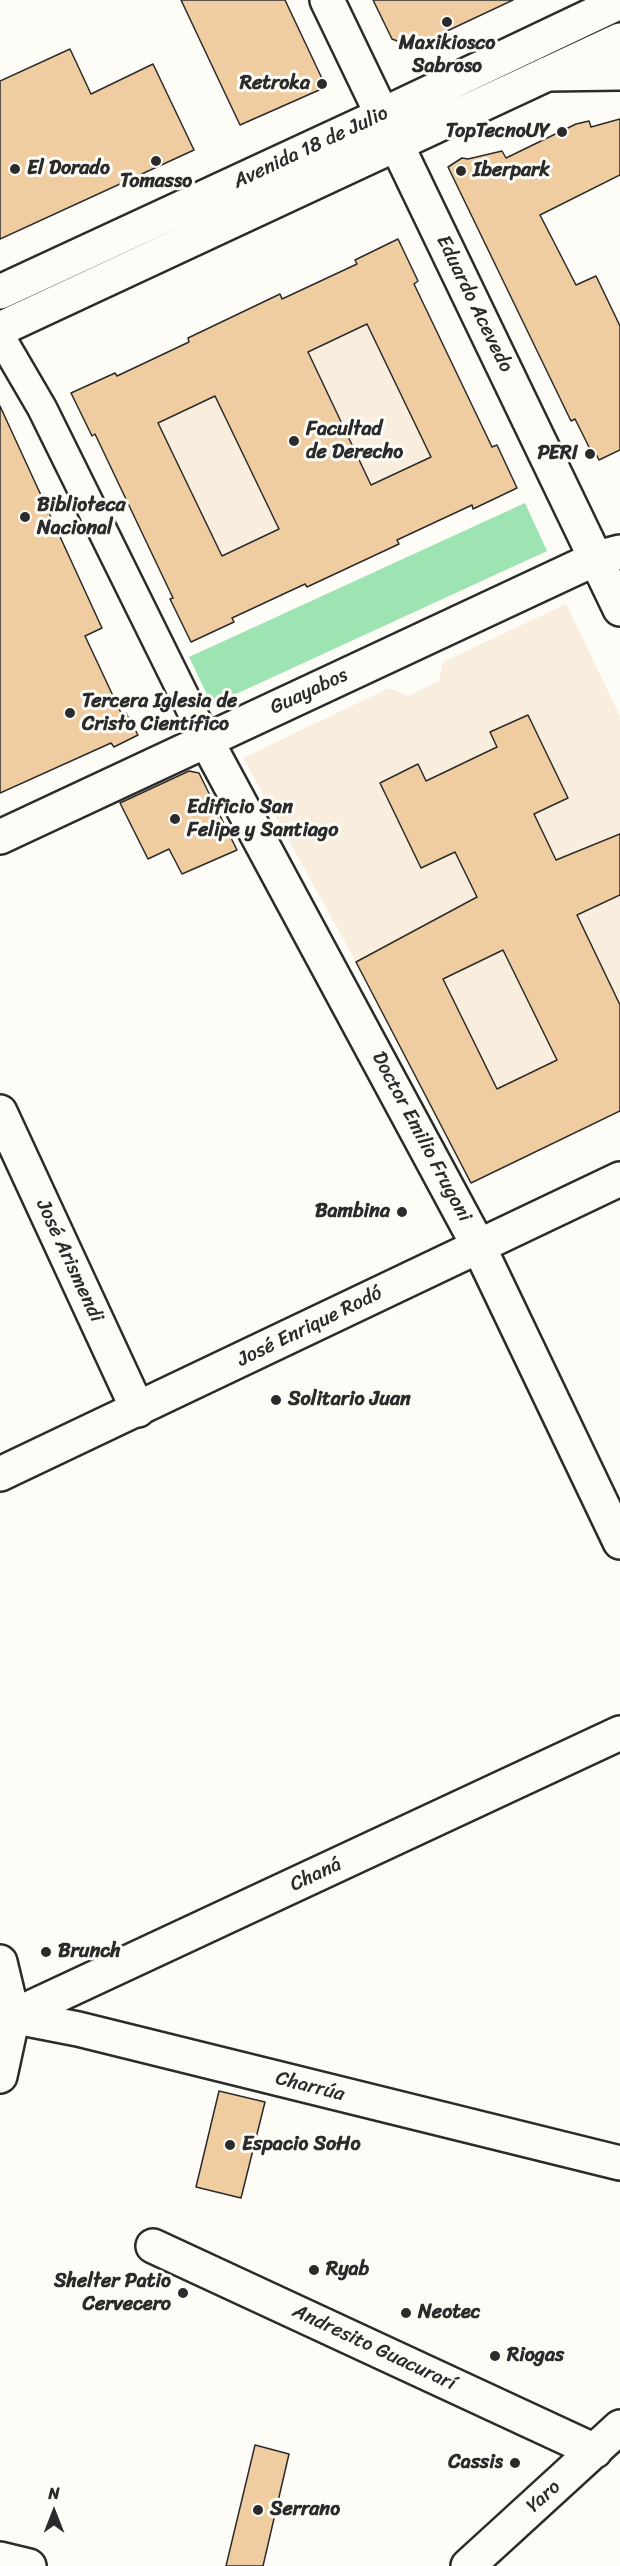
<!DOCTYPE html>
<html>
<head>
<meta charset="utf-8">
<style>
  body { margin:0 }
  #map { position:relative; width:620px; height:2566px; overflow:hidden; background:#fdfcf7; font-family:Sriracha,sans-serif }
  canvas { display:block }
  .north { position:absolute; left:24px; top:2482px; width:60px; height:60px; -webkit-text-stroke:4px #fdfcf7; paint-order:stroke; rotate:0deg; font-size:16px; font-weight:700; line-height:24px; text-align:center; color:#2b2b2b }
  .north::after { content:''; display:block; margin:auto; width:21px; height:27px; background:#2b2b2b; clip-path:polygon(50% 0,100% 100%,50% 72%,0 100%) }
</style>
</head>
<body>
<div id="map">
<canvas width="620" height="2566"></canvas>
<div class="north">N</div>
</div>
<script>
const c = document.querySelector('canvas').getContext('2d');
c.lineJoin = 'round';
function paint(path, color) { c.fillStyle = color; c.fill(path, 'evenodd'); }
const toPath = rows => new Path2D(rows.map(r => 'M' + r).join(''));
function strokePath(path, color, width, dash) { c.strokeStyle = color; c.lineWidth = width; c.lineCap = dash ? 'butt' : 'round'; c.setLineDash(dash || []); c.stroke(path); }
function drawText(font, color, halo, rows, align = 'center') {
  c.font = font + ' Sriracha,sans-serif'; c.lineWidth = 6; c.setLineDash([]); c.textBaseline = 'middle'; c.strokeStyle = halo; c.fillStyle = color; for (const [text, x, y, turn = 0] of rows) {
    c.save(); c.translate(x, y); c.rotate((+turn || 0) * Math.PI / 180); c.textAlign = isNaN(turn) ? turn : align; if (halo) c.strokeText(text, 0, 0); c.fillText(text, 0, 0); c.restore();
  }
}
paint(toPath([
  [398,239,418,281,414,284,492,446,497,445,517,488,473,509,471,505,397,540,399,544,307,587,305,584,232,618,234,622,191,642,170,599,173,597,95,435,92,436,71,393,115,373,117,376,189,342,188,338,280,294,282,299,356,264,355,260],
  [566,604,620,716,620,1111,470,1183,356,962,243,758,389,688,408,696,439,681,443,662]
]), '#f9eedd');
paint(toPath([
  [525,503,547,551,212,705,189,657]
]), '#9de4b2');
const building = toPath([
  [181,0,285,0,326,87,240,125,181,0],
  [373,0,513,0,413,47,392,39,373,0],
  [70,49,91,94,153,64,194,150,0,239,0,81,70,49],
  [620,119,620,175,540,215,576,285,596,276,620,326,620,450,599,460,595,452,592,453,575,419,571,421,448,167,462,158,468,159,502,151,506,158,576,124,589,121,591,127,620,119],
  [398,239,418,281,414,284,492,447,497,445,517,488,473,509,472,505,397,540,399,544,307,587,305,584,232,618,234,622,191,642,170,599,173,598,95,434,92,436,71,393,115,373,117,376,189,342,188,338,280,294,282,299,357,264,355,260,398,239],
  [367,324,431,457,371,485,308,352,367,324],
  [215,396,279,529,222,556,158,423,215,396],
  [0,406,102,628,85,636,122,715,126,713,138,735,114,747,111,743,0,793,0,406],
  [528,715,568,798,534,814,556,860,620,834,620,895,577,915,620,1005,620,1111,471,1183,356,962,477,897,455,852,421,868,380,783,418,764,426,781,497,747,490,732,528,715],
  [503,950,557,1060,497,1089,443,979,503,950],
  [189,771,199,773,237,850,182,874,169,849,148,859,120,803,189,771],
  [219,2091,265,2102,241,2198,196,2187,219,2091],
  [255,2445,289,2454,263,2566,226,2566,255,2445]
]);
paint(building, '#efcda0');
strokePath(building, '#2b2b2b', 1.5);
const pedestrian = toPath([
  [0,336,42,408,206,740]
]);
const minor = toPath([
  [547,74,620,73],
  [206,740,478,1245,620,1542],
  [0,1112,138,1410],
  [0,1962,13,2016,0,2076],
  [6,2015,78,2029,620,2163],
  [13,2016,620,1733],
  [153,2246,595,2451],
  [468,2566,620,2427]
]);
const tertiary = toPath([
  [327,0,620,609],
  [0,837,597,558,620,552],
  [0,1474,620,1179],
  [0,2559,29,2566]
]);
const secondary = toPath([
  [0,292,382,115,620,2],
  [0,329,620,40]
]);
strokePath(pedestrian, '#2b2b2b', 33);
strokePath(minor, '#2b2b2b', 38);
strokePath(tertiary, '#2b2b2b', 38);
strokePath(secondary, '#2b2b2b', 38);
strokePath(pedestrian, '#fdfcf7', 28);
strokePath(minor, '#fdfcf7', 33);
strokePath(tertiary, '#fdfcf7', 33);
strokePath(secondary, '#fdfcf7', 33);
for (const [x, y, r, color] of [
  [447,22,6,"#2b2b2b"],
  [322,84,6,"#2b2b2b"],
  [562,132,6,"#2b2b2b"],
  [156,161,6,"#2b2b2b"],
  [15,169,6,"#2b2b2b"],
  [461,171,6,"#2b2b2b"],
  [294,441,6,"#2b2b2b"],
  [590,454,6,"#2b2b2b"],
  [25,517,6,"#2b2b2b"],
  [70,713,6,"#2b2b2b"],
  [175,819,6,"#2b2b2b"],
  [402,1212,6,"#2b2b2b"],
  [276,1400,6,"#2b2b2b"],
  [46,1952,6,"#2b2b2b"],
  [230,2145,6,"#2b2b2b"],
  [314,2270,6,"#2b2b2b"],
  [183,2293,6,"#2b2b2b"],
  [406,2313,6,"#2b2b2b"],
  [495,2356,6,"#2b2b2b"],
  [515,2463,6,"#2b2b2b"],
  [258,2510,6,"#2b2b2b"]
]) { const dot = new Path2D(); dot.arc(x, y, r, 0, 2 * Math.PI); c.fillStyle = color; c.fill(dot); strokePath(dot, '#fdfcf7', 2); }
drawText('bold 20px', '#2b2b2b', '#fdfcf7', [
  ["Maxikiosco",447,44,"center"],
  ["Sabroso",447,67,"center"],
  ["Retroka",310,84,"right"],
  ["TopTecnoUY",550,132,"right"],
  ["El Dorado",27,169],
  ["Iberpark",473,171],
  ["Tomasso",156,182,"center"],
  ["Facultad",306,430],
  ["de Derecho",306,453],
  ["PERI",578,454,"right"],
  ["Biblioteca",37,506],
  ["Nacional",37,529],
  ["Tercera Iglesia de",82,702],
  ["Cristo Científico",82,725],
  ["Edificio San",187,808],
  ["Felipe y Santiago",187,831],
  ["Bambina",390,1212,"right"],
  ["Solitario Juan",288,1400],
  ["Brunch",58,1952],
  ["Espacio SoHo",242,2145],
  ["Ryab",326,2270],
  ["Shelter Patio",171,2282,"right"],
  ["Cervecero",171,2305,"right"],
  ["Neotec",418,2313],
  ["Riogas",507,2356],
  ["Cassis",503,2463,"right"],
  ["Serrano",270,2510]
], 'left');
drawText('20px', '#2b2b2b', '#fdfcf7', [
  ["Avenida 18 de Julio",311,148,-25],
  ["Eduardo Acevedo",474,304,64],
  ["Guayabos",309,692,-25],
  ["Doctor Emilio Frugoni",421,1137,62],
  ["José Arismendi",69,1261,65],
  ["José Enrique Rodó",310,1327,-26],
  ["Chaná",316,1875,-25],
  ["Charrúa",310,2087,14],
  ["Andresito Guacurarí",374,2348,25],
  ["Yaro",544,2497,-42]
]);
</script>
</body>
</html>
